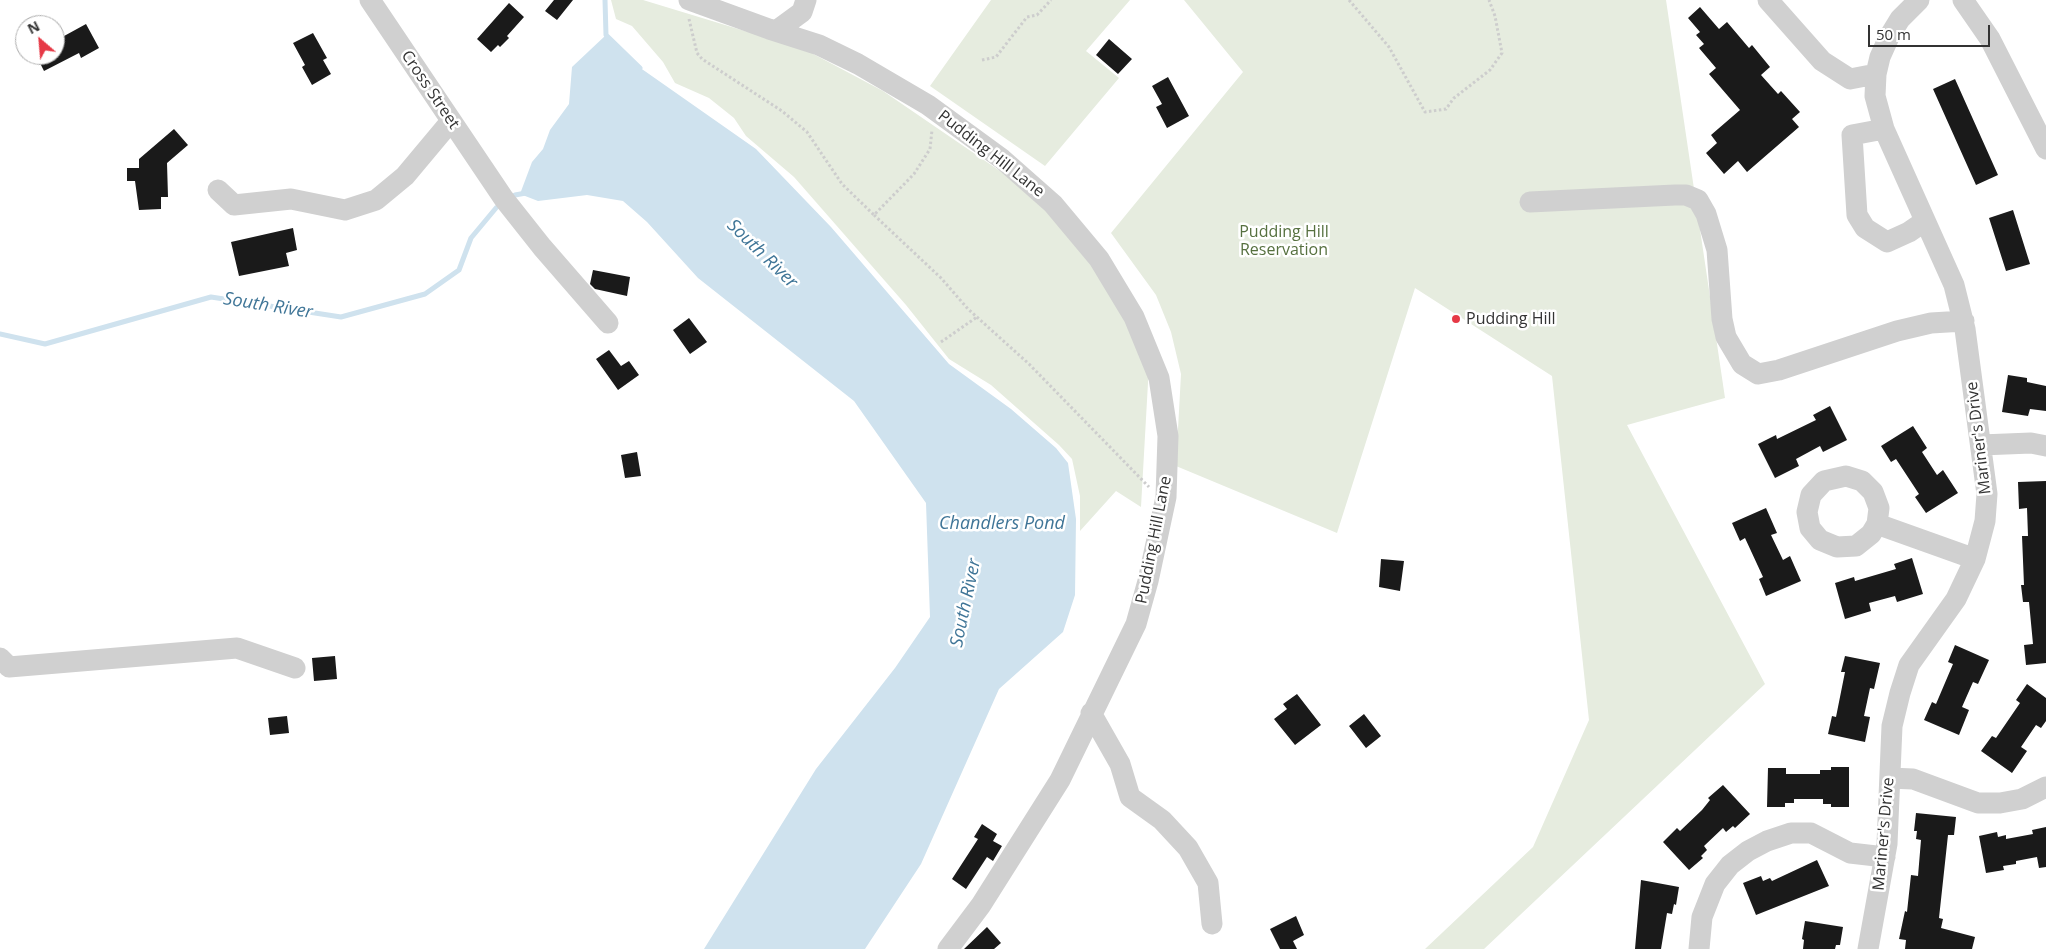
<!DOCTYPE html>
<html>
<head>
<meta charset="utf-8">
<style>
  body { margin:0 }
  #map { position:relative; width:2046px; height:949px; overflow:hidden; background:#fff; font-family:"Open Sans",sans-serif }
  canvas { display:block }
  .north { position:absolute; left:15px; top:15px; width:50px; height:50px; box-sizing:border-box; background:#fff; border:1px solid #adadad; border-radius:50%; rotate:333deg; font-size:14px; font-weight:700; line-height:20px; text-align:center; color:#333 }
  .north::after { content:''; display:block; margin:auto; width:18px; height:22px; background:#e63946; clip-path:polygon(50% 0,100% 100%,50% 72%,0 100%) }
  .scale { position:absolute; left:1868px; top:25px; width:122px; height:22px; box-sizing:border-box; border:2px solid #333; border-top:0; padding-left:6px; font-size:15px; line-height:18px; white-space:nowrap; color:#333; -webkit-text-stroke:4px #fff; paint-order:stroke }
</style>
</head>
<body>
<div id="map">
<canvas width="2046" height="949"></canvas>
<div class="north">N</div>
<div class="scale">50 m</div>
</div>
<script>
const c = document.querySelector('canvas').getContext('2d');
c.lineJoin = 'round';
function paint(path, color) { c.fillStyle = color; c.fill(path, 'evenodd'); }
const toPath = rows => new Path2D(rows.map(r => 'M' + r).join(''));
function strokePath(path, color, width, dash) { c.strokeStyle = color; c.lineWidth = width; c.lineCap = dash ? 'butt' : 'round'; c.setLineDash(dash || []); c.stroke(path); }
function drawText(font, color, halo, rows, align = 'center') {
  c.font = font + ' "Open Sans",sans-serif'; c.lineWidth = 5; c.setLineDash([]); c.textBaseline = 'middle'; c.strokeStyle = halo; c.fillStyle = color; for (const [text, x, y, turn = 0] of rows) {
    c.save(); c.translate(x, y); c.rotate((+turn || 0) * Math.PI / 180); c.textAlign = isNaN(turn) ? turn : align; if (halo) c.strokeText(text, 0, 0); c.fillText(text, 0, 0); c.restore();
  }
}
paint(toPath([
  [611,0,643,0,804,49,883,91,1038,197,1085,244,1149,365,1141,507,1116,491,1080,531,1080,496,1072,459,1059,445,991,385,949,359,906,305,794,177,746,136,734,118,709,98,675,83,663,62,632,26,616,19],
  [991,0,1130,0,1086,51,1119,78,1045,166,930,86],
  [1184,0,1666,0,1725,398,1627,425,1765,684,1484,949,1425,949,1533,847,1589,720,1552,376,1415,288,1337,533,1176,466,1181,374,1171,332,1156,295,1111,233,1243,72]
]), '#e6ecdf');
paint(toPath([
  [606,35,639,67,756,149,831,227,949,364,1011,409,1056,448,1068,463,1076,519,1075,595,1063,632,999,689,921,864,865,949,704,949,816,769,895,668,930,617,926,503,854,401,698,278,647,222,623,201,587,195,538,201,520,194,532,162,543,149,550,130,569,104,572,67]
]), '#cfe2ee');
strokePath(toPath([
  [605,0,606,35,640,68],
  [515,195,526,193],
  [0,334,45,344,211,297,341,317,425,294,459,270,471,238,496,208]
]), '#cfe2ee', 5);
paint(toPath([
  [554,0,573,0,557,20,545,11],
  [509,3,524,17,507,36,509,38,500,47,498,45,491,52,477,39],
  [1700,7,1719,29,1727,22,1749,48,1752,45,1770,67,1761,75,1778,94,1781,91,1800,112,1792,119,1799,127,1747,172,1738,161,1724,174,1706,153,1717,143,1711,135,1740,110,1709,74,1716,68,1699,48,1704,44,1696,35,1700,32,1688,18],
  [86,24,99,48,81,58,79,53,44,71,36,55,55,55,55,41],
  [313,33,327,58,323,60,331,74,312,85,302,67,305,65,293,43],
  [1109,39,1132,59,1118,74,1096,55],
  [1168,77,1189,116,1167,128,1156,107,1162,104,1152,86],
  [1955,79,1998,175,1976,185,1933,89],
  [174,129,188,145,167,163,168,197,161,197,161,209,139,210,135,181,127,181,127,168,139,168,139,159],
  [2013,210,2030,264,2006,271,1989,218],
  [293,228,297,250,286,253,289,266,239,276,231,242],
  [593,270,630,277,627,296,595,289,590,284],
  [689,318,707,342,690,354,673,330],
  [609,350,621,366,629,361,639,375,618,390,596,359],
  [2008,375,2027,378,2027,382,2046,386,2046,411,2030,409,2028,416,2002,412],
  [1830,406,1847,440,1823,452,1820,446,1796,459,1799,466,1775,478,1758,444,1776,435,1777,439,1816,420,1813,415],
  [1913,426,1927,448,1922,452,1937,475,1943,470,1958,493,1926,513,1915,497,1919,494,1896,459,1891,462,1881,446],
  [637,452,641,476,625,478,621,455],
  [2046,481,2046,663,2026,665,2024,645,2033,644,2029,602,2023,602,2021,585,2024,585,2022,536,2028,536,2027,508,2019,509,2018,482],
  [1766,508,1777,533,1771,535,1783,560,1790,556,1801,581,1766,596,1759,579,1763,577,1745,538,1740,541,1732,523],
  [1912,558,1923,594,1897,602,1895,596,1869,603,1871,611,1845,619,1835,583,1854,577,1855,581,1896,569,1894,564],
  [1381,559,1404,561,1400,591,1379,587],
  [1955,645,1989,660,1978,684,1973,682,1962,707,1969,710,1959,735,1924,720,1932,702,1936,704,1953,664,1948,662],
  [335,656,337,679,314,681,312,658],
  [1845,656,1880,663,1874,689,1870,688,1864,716,1870,717,1865,742,1828,734,1832,716,1836,717,1845,672,1841,672],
  [2027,684,2046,698,2046,721,2041,728,2036,725,2021,747,2027,751,2012,773,1981,751,1992,736,1996,738,2020,703,2016,700],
  [1297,694,1321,725,1295,745,1274,719,1287,709,1283,704],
  [1364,714,1381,736,1366,748,1349,726],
  [287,716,289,733,270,735,268,718],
  [1831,767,1849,767,1849,807,1831,807,1831,804,1823,804,1823,799,1794,799,1794,803,1785,803,1785,807,1767,807,1768,768,1786,768,1786,774,1820,774,1820,770,1831,770],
  [1723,785,1750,814,1735,828,1733,826,1726,832,1723,828,1704,846,1707,850,1701,856,1703,858,1689,870,1663,842,1677,828,1680,831,1702,810,1710,800,1708,798],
  [1916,813,1956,817,1954,835,1948,835,1939,918,1943,919,1941,928,1975,937,1972,949,1905,949,1906,940,1899,939,1905,911,1907,912,1911,875,1918,876,1921,840,1916,839,1917,831,1914,831],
  [982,824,997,834,993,841,1002,846,993,861,987,857,966,889,952,879,978,839,974,837],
  [2046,827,2046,867,2039,868,2037,857,2016,861,2016,864,2003,866,2004,870,1986,873,1979,836,1997,832,1998,837,2006,835,2006,839,2033,834,2032,830],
  [1817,860,1829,886,1756,915,1743,883,1761,876,1763,881,1770,878,1772,881],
  [1641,880,1679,887,1676,905,1674,904,1672,914,1667,913,1661,949,1635,949],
  [1296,916,1304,935,1293,941,1297,949,1280,949,1270,929],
  [1805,921,1843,927,1840,945,1836,945,1835,949,1803,949,1804,940,1802,939],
  [987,927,1001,943,994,949,964,949]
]), '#1a1a1a');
strokePath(toPath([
  [1349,0,1389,47,1425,112,1446,109,1454,98,1490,70,1502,53,1495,16,1489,0],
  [689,19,697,53,702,59,782,111,807,132,842,184,874,215,914,174,930,149,932,130],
  [982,60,996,57,1027,17,1037,15,1051,0],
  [874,215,941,278,968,309,1029,364,1149,487],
  [941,342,977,317]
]), '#cdcdcd', 3, [2.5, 2.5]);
strokePath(toPath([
  [370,0,504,199,542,247,608,323],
  [689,0,769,29,819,45,858,64,928,105,1002,159,1053,204,1099,259,1134,317,1159,378,1168,436,1166,497,1148,581,1136,624,1060,780,981,905,948,949],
  [1768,0,1822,61,1850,79,1876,74],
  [1963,0,1990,39,2046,149],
  [776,31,802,12,806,0],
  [1884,129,1852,135,1857,215,1865,228,1887,242,1909,232,1925,221],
  [218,190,234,205,291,199,345,210,376,200,405,176,451,121],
  [1530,202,1675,195,1686,195,1698,200,1706,214,1717,250,1722,319,1726,337,1742,364,1758,374,1779,370,1897,331,1931,323,1964,321],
  [1981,445,2031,443,2046,446],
  [1877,524,1871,534,1856,546,1837,547,1820,540,1810,528,1807,512,1811,495,1824,481,1846,476,1862,481,1873,492,1879,508,1877,524,1975,559],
  [0,658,9,667,237,648,295,668],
  [1091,713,1120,764,1130,797,1162,820,1188,848,1208,883,1212,924],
  [1890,778,1913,779,1978,803,2000,803,2022,799,2046,787],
  [1699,949,1702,917,1715,884,1730,865,1748,851,1767,841,1791,833,1811,833,1850,853,1885,857],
  [1868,949,1887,844,1892,726,1900,693,1909,665,1956,599,1975,559,1985,521,1987,494,1965,329,1954,285,1884,129,1875,96,1876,74,1880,57,1889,37,1900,19,1919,0]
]), '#d0d0d0', 21);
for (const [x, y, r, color] of [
  [1456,319,5,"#e63946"]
]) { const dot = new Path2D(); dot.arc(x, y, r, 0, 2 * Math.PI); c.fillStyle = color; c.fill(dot); strokePath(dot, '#fff', 2); }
drawText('16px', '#333', '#fff', [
  ["Cross Street",430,90,56],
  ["Pudding Hill Lane",991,154,38],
  ["Mariner's Drive",1979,438,-97],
  ["Pudding Hill Lane",1154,540,-79],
  ["Mariner's Drive",1884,834,-85]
]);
drawText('16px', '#56703f', '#fff', [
  ["Pudding Hill",1284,232],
  ["Reservation",1284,250]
]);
drawText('16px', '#333', '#fff', [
  ["Pudding Hill",1466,319]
], 'left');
drawText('italic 18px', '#3f7597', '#fff', [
  ["South River",762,254,44],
  ["South River",268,306,9],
  ["Chandlers Pond",1002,524],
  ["South River",966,603,-78]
]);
</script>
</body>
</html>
